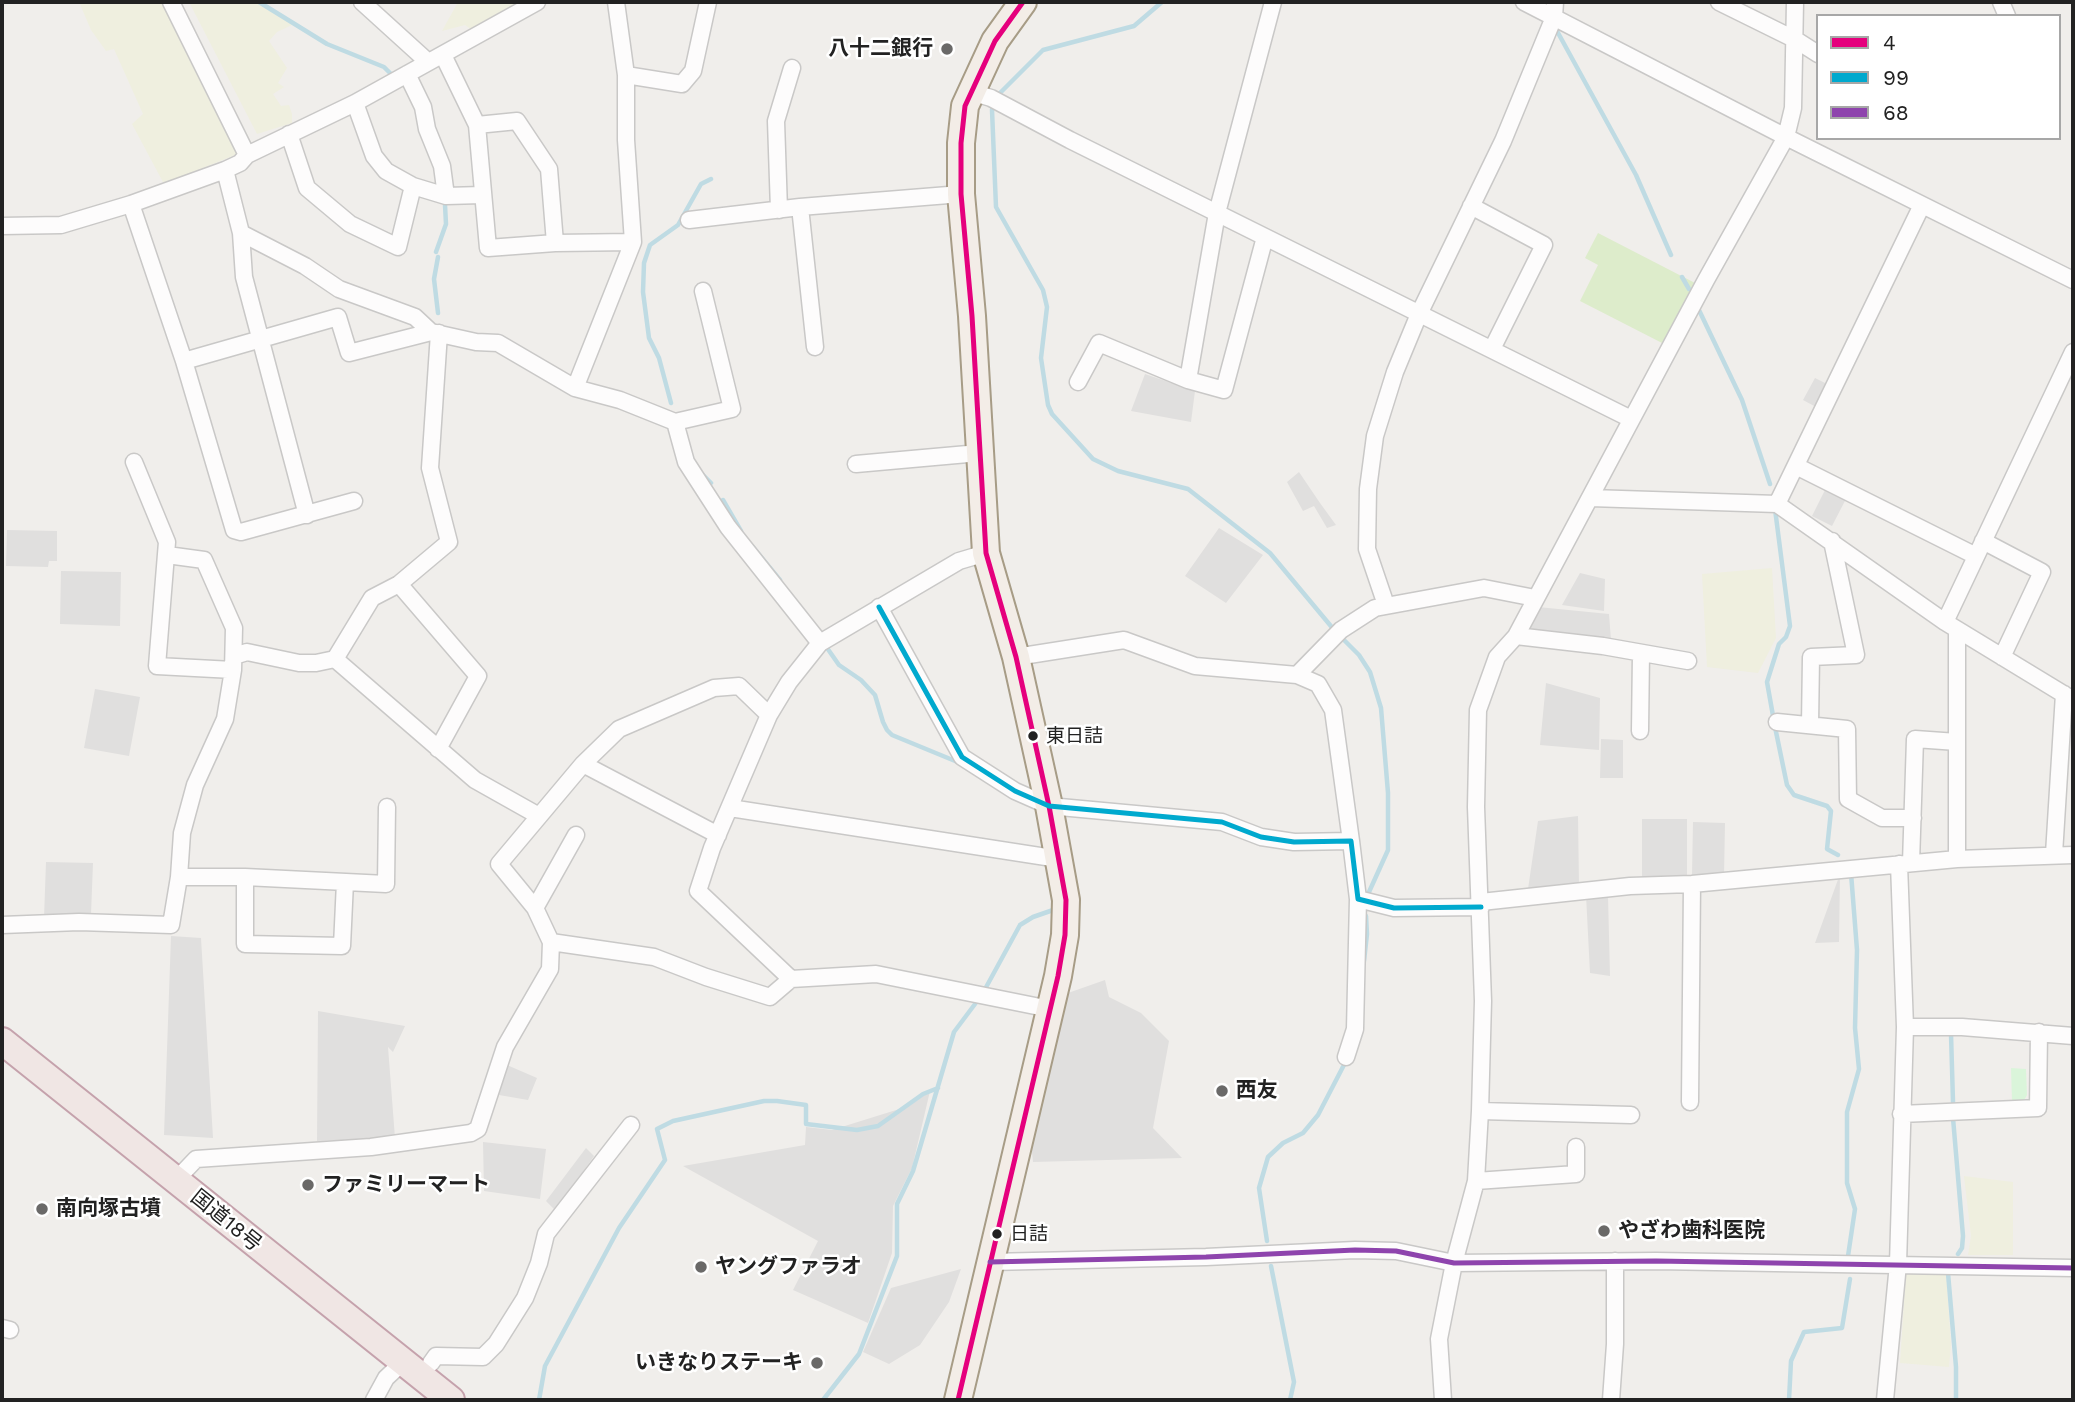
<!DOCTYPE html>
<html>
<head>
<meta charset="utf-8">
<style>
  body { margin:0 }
  #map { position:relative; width:2075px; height:1402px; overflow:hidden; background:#f0eeeb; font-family:"Work Sans",sans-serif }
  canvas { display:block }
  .frame { position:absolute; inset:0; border:4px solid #222; pointer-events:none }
  .legend { position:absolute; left:1816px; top:14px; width:245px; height:126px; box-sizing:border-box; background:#fff; border:2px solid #a7a7a7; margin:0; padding:9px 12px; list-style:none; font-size:21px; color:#222 }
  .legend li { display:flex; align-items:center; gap:14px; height:35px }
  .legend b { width:35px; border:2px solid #a7a7a7 }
</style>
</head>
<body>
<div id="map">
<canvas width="2075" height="1402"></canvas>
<div class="frame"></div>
<ul class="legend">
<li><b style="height:9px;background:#e5007d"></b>4</li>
<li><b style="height:9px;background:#00a9ce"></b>99</li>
<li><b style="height:9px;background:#8e44ad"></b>68</li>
</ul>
</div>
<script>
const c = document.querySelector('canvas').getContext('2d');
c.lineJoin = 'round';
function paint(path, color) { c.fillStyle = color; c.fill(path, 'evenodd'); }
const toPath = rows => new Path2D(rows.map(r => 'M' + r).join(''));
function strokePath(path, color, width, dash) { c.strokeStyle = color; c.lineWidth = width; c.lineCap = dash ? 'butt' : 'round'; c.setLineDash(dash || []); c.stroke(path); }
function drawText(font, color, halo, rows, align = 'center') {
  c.font = font + ' "Work Sans","Noto Sans JP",sans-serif'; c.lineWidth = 5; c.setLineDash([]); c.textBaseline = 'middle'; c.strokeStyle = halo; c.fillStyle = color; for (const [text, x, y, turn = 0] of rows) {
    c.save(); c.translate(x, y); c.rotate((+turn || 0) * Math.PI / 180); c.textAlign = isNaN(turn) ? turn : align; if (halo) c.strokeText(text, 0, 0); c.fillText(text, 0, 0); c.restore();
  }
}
paint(toPath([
  [79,2,166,2,240,153,164,184,132,124,143,114,114,49,106,51,91,30],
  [189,2,258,2,294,24,277,32,269,41,287,68,278,83,284,87,273,94,281,106,289,105,292,114,292,123,257,134],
  [458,2,522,2,472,30,465,25,442,31],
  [1772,568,1776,638,1758,673,1707,667,1702,574],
  [1964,1176,2013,1182,2013,1255,1968,1255,1971,1236],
  [1906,1271,1946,1271,1951,1345,1949,1367,1900,1363]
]), '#efefdf');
paint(toPath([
  [1598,233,1695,283,1664,344,1580,301,1598,265,1585,258]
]), '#ddeccb');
paint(toPath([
  [2011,1068,2026,1069,2027,1095,2023,1102,2012,1102]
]), '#daf5da');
paint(toPath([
  [1145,374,1195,391,1191,422,1131,411],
  [1815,378,1827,384,1816,407,1803,400],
  [1299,472,1320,503,1336,525,1327,528,1314,506,1303,511,1287,482],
  [1827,486,1847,497,1832,526,1812,516],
  [1219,528,1263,555,1226,603,1185,576],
  [7,530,57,531,57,561,49,561,48,567,6,566],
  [61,571,121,572,120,626,60,624],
  [1580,573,1605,579,1604,611,1562,605],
  [1538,607,1609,614,1611,640,1525,632],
  [1546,683,1600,698,1599,750,1540,745],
  [95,689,140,697,129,756,84,748],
  [1601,739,1623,740,1623,778,1600,778],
  [1578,816,1579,886,1528,889,1538,821],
  [1642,819,1687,819,1687,877,1642,877],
  [1693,822,1725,823,1724,876,1692,875],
  [46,862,93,863,91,914,77,917,44,918],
  [1840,874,1839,942,1815,943],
  [1586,895,1608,896,1610,976,1590,973],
  [171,936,201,938,213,1138,164,1135],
  [1105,980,1109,997,1141,1013,1169,1041,1153,1128,1182,1158,1033,1162,1031,1142,1034,1122,1068,993],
  [318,1011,405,1026,393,1052,388,1047,395,1138,317,1141],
  [507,1065,537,1078,528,1100,499,1095],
  [930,1091,912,1168,893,1206,892,1253,868,1323,793,1290,818,1241,683,1166,805,1145,806,1127,832,1130,909,1106],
  [483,1142,546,1149,540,1199,484,1191],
  [586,1148,594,1156,556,1211,546,1201],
  [961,1269,949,1302,920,1345,889,1364,863,1352,891,1288]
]), '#e0dfde');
strokePath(toPath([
  [259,2,327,44,384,67,391,74],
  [1557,31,1636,175,1671,255],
  [997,96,1043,50,1134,26,1162,2],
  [994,104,992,110,996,207,1043,290,1047,307,1041,358,1048,405,1052,414,1093,459,1118,471,1188,489,1270,553,1335,631],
  [436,252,446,224,445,205],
  [438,257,434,279,438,313],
  [1682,277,1689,289],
  [1698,308,1742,400,1770,484],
  [671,403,659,358,649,338,643,292,644,263,650,245,678,225,701,184,711,179],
  [702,474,711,483],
  [723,500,741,531],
  [1775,509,1790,626,1786,637,1779,644,1767,682,1775,727,1787,785,1794,795,1827,806,1831,811,1827,849,1838,855],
  [752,546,780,580],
  [1341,637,1359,655,1370,672,1381,708,1388,793,1388,850,1369,892],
  [825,645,839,665,861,680,875,695,883,722,887,730,892,735,960,763],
  [1364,961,1367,934,1366,916],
  [984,991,1020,925,1033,917,1056,909],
  [1951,1034,1953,1102],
  [1953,1118,1963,1236,1962,1248,1958,1254],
  [1267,1241,1259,1188,1268,1157,1283,1143,1303,1133,1318,1115,1346,1061],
  [1848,1256,1855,1209,1847,1183,1847,1112,1859,1069,1855,1028,1857,950,1851,873],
  [1271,1266,1294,1382,1290,1400],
  [1948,1273,1956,1367,1956,1400],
  [539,1400,545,1366,619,1228,665,1160,657,1129,673,1121,764,1101,777,1101,806,1105,806,1124,857,1130,878,1126,923,1094,938,1088],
  [823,1400,859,1354,897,1256,897,1204,913,1171,954,1032,978,1000],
  [1789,1400,1791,1361,1804,1332,1842,1328,1850,1279]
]), '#bfdbe3', 4.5);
const minor = toPath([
  [171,2,247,155],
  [362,2,427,61],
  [616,2,626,75,626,140,633,242],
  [1524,2,1786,137,2073,280],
  [1719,2,1796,40,1818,54],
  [2001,2,2007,16],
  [443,55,477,125,488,248,555,243,633,242,575,388],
  [407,74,423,107,427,129,442,166,446,196],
  [626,75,682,84,693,71,708,2],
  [971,92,991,98,1070,140,1631,419],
  [355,103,374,156,386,171,413,186,446,196,482,195],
  [477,125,517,121,549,169,555,243],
  [289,134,307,188,350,224,398,247,413,186],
  [225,170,241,233,244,277,307,515],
  [131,204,184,361,234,530,241,532,354,501],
  [1471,206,1544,245,1492,349],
  [800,207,815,347],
  [779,210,776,121,792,68],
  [689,220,800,207,961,194],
  [2,226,61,225,131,204,225,170,240,163,247,155,355,103,537,2],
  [241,233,305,266,339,289,415,317,431,332],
  [1265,237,1224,390,1188,380,1217,213,1273,2],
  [184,361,338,317,349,353,431,332,476,342,498,343,575,388,620,400,675,422,686,462,728,527,820,643],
  [1078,382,1099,343,1188,380],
  [675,422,732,409,703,291],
  [134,462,167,542,157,666,233,670],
  [856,464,979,453],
  [1796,466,1976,556],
  [1590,498,1777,504,1945,622,2073,700],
  [1777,504,1922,205],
  [1983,541,2042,572,2002,657],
  [399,584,478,676,438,749],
  [1386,605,1367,549,1368,489,1375,436,1395,372,1419,314,1503,141,1554,17,1555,2],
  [879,607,962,757,1015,791,1049,806,1222,822,1261,837,1294,842,1351,841,1358,899,1394,908,1481,907],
  [1945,622,2073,352],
  [1516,636,1603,646,1688,661],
  [234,656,247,652,299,663,316,663,335,659,372,598,399,584,449,542,430,468,439,333],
  [1016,657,1124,640,1195,666,1297,675,1341,630,1375,608,1484,588,1535,598],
  [335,659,475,780,539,816],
  [1297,675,1318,684,1333,710,1351,841],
  [1777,722,1847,729,1848,799,1882,818,1913,818],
  [1810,725,1811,657,1856,655,1832,541],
  [1640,731,1641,653],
  [583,764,718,835],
  [730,808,1059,859],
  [2054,854,2064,694],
  [1957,859,1957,630],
  [1911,863,1915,739,1957,742],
  [179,877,245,877,386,884,387,807],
  [245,877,245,944,342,946,345,882],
  [1481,902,1630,886,1692,884,1957,859,2073,855],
  [535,908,576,835],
  [2,925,79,922,171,925,179,877,182,833,195,785,225,719,233,670,234,628,204,560,167,555],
  [551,942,654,957,706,977,770,997,791,979,876,974,1050,1009],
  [791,979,698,891,712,848,769,715,789,682,820,643,959,561,986,553],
  [1905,1027,1962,1027,2073,1036],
  [1346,1057,1355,1029,1358,899],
  [1690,1102,1692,884],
  [1480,1111,1631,1115],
  [1901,1114,2038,1108,2039,1032],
  [175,1181,196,1159,371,1147,471,1133,478,1129,505,1047,550,969,551,942,535,908,499,864,583,764,619,729,714,688,739,686,769,715],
  [1476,1181,1576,1174,1576,1147],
  [990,1262,1206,1257,1355,1250,1396,1251,1454,1263,1656,1261,2073,1268],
  [2,1328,10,1330],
  [431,1363,436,1356,483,1357,496,1344,525,1298,539,1263,546,1234,631,1125],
  [374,1400,386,1378,403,1362],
  [1443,1400,1439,1339,1454,1263,1476,1181,1480,1111,1483,1001,1476,807,1478,710,1497,657,1516,636,1706,280,1786,137,1793,108,1795,2],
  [1611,1400,1615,1344,1615,1261],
  [1885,1400,1898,1264,1905,1027,1899,864]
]);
const primary = toPath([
  [958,1400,1058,976,1065,935,1066,900,1049,806,1016,657,986,553,972,316,961,194,961,143,965,106,995,41,1023,2]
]);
const trunk = toPath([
  [2,1041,451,1400]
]);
strokePath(minor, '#c9c8c7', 19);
strokePath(primary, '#a79c86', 30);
strokePath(trunk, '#c5a2ac', 30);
strokePath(minor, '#fdfcfc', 16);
strokePath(primary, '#f3ede7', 26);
strokePath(trunk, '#f0e6e4', 26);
strokePath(toPath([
  [958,1400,1058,976,1065,935,1066,900,1049,806,1016,657,986,553,972,316,961,194,961,143,965,106,995,41,1023,2]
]), '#e5007d', 5);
strokePath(toPath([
  [879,607,962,757,1015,791,1049,806,1222,822,1261,837,1294,842,1351,841,1358,899,1394,908,1481,907]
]), '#00a9ce', 5);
strokePath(toPath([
  [990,1262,1206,1257,1355,1250,1396,1251,1454,1263,1656,1261,2073,1268]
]), '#8e44ad', 5);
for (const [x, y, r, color] of [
  [947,49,7,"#6a6968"],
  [1033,736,6,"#222"],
  [1222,1091,7,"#6a6968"],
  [308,1185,7,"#6a6968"],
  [42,1209,7,"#6a6968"],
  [1604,1231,7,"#6a6968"],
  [997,1234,6,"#222"],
  [701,1267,7,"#6a6968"],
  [817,1363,7,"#6a6968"]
]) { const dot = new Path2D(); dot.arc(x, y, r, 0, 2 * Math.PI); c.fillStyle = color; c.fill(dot); strokePath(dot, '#fff', 2.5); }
drawText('19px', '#222', '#fff', [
  ["東日詰",1046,736],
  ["日詰",1010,1234]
], 'left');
drawText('bold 21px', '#222', '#fff', [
  ["八十二銀行",933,49,"right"],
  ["西友",1236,1091],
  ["ファミリーマート",322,1185],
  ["南向塚古墳",56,1209],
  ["やざわ歯科医院",1618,1231],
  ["ヤングファラオ",715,1267],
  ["いきなりステーキ",803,1363,"right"]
], 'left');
drawText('21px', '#222', '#fff', [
  ["国道18号",226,1221,39]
]);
</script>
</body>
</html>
